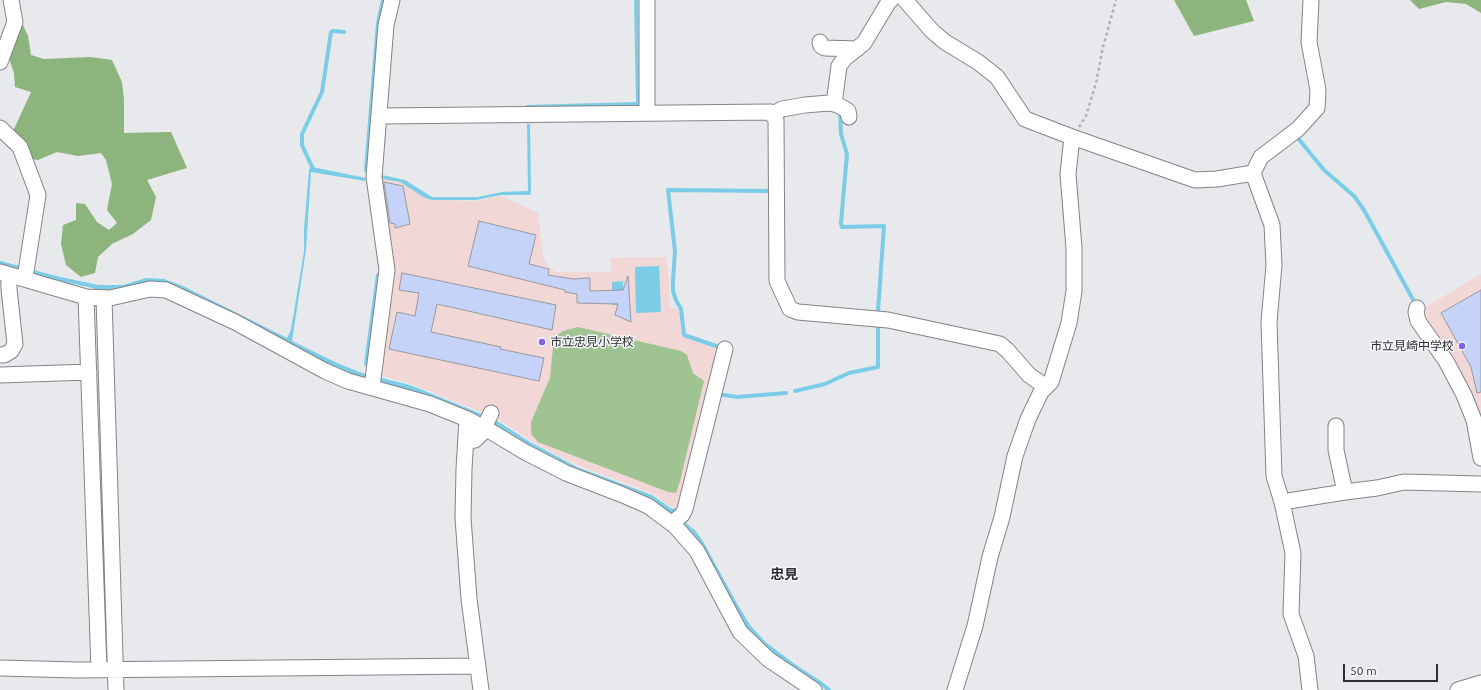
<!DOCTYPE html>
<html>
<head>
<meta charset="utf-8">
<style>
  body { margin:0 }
  #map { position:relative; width:1481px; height:690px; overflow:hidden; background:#e7e9ec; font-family:Ubuntu,sans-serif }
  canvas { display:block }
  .scale { position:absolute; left:1343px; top:664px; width:95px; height:18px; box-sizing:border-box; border:2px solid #2f2f31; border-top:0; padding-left:5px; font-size:12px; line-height:14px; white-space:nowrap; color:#2f2f31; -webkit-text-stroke:3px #f4f6fa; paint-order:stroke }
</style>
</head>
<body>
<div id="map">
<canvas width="1481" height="690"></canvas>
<div class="scale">50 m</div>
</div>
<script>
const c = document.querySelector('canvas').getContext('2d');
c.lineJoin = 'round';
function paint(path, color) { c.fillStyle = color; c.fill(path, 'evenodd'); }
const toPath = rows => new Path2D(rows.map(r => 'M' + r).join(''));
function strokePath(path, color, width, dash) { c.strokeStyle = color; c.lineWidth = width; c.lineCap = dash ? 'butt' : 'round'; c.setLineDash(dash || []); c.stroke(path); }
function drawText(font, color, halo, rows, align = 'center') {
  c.font = font + ' Ubuntu,"Noto Sans JP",sans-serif'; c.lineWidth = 3; c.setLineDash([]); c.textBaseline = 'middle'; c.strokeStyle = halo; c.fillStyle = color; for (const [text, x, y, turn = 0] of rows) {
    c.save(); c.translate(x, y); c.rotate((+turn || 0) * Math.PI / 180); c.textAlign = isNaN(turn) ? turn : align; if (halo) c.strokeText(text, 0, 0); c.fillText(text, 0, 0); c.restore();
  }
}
paint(toPath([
  [381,179,400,182,425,198,430,200,476,201,501,196,534,211,538,213,543,258,548,266,555,272,611,272,611,258,667,257,670,307,679,309,682,336,719,348,680,505,673,507,670,506,654,494,590,470,566,460,536,444,494,417,408,383,381,376,394,270,392,250,387,225],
  [1481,274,1481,427,1478,413,1466,382,1421,310]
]), '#f2d7d7');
paint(toPath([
  [578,327,681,351,687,355,693,373,704,381,680,481,676,493,668,492,538,442,531,434,531,422,550,378,554,337,563,331]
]), '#9fc391');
paint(toPath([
  [1174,0,1246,0,1254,21,1194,36],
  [1410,0,1481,0,1481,13,1466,4,1446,2,1419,9],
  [23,25,28,36,31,55,44,59,90,57,112,60,122,82,124,99,124,133,171,132,187,168,147,180,156,197,151,220,133,234,112,244,98,257,95,273,81,277,66,265,61,244,63,225,76,220,76,203,85,204,97,222,109,230,117,223,107,210,112,184,106,160,101,153,78,156,57,152,38,160,19,157,12,144,14,129,31,92,15,87,14,73,7,52,10,39]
]), '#8db47d');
paint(toPath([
  [634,0,638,0,639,106,526,108,526,105,636,102],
  [527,124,530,124,531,192,530,195,501,195,476,200,432,200,425,198,400,182,382,179,382,175,405,180,432,197,478,197,502,192,528,191],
  [312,167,366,178,365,181,311,172,306,250,292,341,337,363,362,373,410,385,494,419,530,442,577,467,652,495,672,509,680,507,673,518,616,487,343,372,189,294,93,290,95,285,123,285,146,278,164,279,183,286,287,338,290,332,293,318,304,251,304,229,309,170,310,168],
  [659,266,661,312,636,313,635,267],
  [623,281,624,305,612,305,612,282]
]), '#7bcce7');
strokePath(toPath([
  [840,111,841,134,847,154,841,223,842,227,884,226,878,311],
  [1297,137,1324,170,1354,196,1364,210,1416,305],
  [313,169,302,145,302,134,322,92,331,32,333,31,344,32],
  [366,170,378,23,383,0],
  [0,263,23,269],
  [29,271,60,279,98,287],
  [722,348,684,335,681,309,676,300,673,291,673,281,675,251,668,190,769,191],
  [366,364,378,275],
  [795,391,825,384,849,373,878,367,878,324],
  [718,394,737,397,786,393],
  [680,521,694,532,701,542,735,604,749,627,765,644,794,666,823,685,829,690]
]), '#7bcce7', 4);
const building = toPath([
  [384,182,403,186,410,224,395,228,395,224,390,223,384,182],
  [479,221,536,235,529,264,549,269,548,275,573,279,590,278,590,291,623,290,628,276,631,322,615,315,618,304,577,303,577,294,565,292,565,290,468,266,479,221],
  [402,273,556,305,552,330,437,304,431,332,501,347,500,349,544,358,539,381,389,349,397,312,415,316,419,293,399,290,402,273],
  [1481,290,1481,392,1477,393,1471,367,1441,313,1481,290]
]);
paint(building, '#c4d3f7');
strokePath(building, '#989a9d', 1);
const minor = toPath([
  [647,0,647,113],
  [905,0,932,31,945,42,978,62,997,77,1025,119,1072,137,1195,180,1217,179,1253,173],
  [820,42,821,46,825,48,857,49],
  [0,62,15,22,11,0],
  [834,104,839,66,845,58,864,43,888,3,891,0],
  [772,115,782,109,805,105,829,103,838,105,848,111,849,117],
  [379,116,771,112,776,120,777,281,790,309,798,312,888,320,1000,344,1008,351,1029,375,1046,387],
  [0,128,20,147,38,195,25,278],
  [0,272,86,297,110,298,150,289,166,290,235,322,325,371,348,381,430,404,467,419,490,431,525,452,566,473,623,495,648,506,675,526,697,551,740,632,768,659,814,690],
  [86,297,99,670],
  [104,298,116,690],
  [1417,308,1416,312,1418,321,1446,361,1464,395,1474,420,1481,458],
  [0,355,4,355,11,351,15,344,9,289,9,275],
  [0,375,89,372],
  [372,387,387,270,374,177,386,25,392,0],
  [467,419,464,469,463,518,469,599,481,690],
  [466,441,475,440,481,434,491,413],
  [1345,492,1377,488,1404,482,1481,484],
  [1282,502,1345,492,1336,450,1336,426],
  [672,523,682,515,685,509,725,349],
  [0,668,77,670,478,666],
  [955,690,975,626,990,557,1002,517,1015,456,1028,419,1041,392,1051,382,1069,323,1074,291,1074,248,1068,174,1072,137],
  [1310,690,1306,656,1291,614,1293,553,1282,502,1274,476,1269,322,1274,265,1272,225,1253,173,1261,157,1298,129,1317,108,1318,90,1309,42,1311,0],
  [1458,690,1481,683]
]);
strokePath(minor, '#828487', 17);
strokePath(toPath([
  [1079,127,1086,116,1096,83,1103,47,1116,0]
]), '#afb0b3', 2.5, [3, 3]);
strokePath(minor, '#fff', 15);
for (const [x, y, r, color] of [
  [542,342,4,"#8064e0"],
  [1462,346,4,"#8064e0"]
]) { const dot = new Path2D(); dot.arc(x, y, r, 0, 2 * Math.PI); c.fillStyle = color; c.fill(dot); strokePath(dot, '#f4f6fa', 1.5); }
drawText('12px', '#2f2f31', '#f4f6fa', [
  ["市立忠見小学校",550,342],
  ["市立見崎中学校",1454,346,"right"]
], 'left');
drawText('bold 14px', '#2f2f31', '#f4f6fa', [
  ["忠見",784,574]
]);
</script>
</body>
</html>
